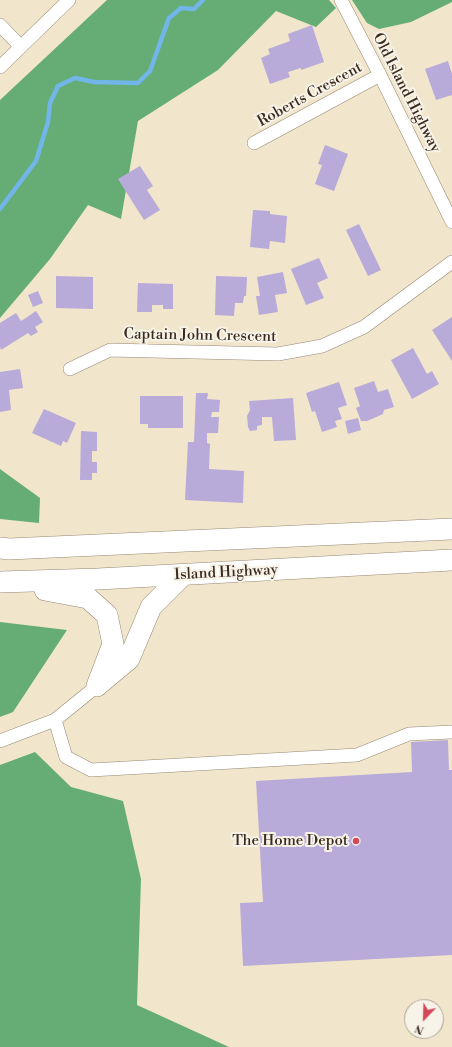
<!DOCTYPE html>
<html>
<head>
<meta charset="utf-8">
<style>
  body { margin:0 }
  #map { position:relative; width:452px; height:1047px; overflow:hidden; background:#f1e6cb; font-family:"Libre Bodoni",serif }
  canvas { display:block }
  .north { position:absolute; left:404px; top:999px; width:40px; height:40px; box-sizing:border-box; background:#f7f3e8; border:1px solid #aca397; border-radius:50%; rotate:203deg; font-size:11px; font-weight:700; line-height:16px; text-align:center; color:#3b2a1e }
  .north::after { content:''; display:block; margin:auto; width:14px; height:18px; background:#d1495b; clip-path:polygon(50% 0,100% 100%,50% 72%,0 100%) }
</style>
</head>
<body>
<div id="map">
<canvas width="452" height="1047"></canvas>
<div class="north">N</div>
</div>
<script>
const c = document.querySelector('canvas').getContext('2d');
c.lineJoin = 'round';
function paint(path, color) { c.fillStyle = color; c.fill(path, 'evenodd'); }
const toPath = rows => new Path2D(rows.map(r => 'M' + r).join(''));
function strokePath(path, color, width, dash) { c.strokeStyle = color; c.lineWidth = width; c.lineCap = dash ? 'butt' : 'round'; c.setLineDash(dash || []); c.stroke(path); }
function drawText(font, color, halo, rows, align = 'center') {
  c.font = font + ' "Libre Bodoni",serif'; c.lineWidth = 4; c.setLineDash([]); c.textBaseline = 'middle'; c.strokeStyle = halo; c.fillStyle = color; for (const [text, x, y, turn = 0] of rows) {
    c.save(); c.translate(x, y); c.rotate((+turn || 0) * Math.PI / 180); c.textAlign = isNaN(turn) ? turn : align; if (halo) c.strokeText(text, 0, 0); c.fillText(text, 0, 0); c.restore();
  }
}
paint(toPath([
  [107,0,329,0,336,8,316,27,276,11,218,70,138,121,121,219,88,205,50,259,0,318,0,100],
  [352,0,452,0,452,2,411,22,379,29,367,23],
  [0,469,40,498,39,523,0,519],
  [0,622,67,630,13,712,0,717],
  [35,752,71,787,123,801,141,879,137,1005,229,1047,0,1047,0,765]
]), '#65ad74');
strokePath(toPath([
  [0,209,36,161,48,122,50,103,58,86,75,78,94,82,138,83,150,71,169,18,181,8,194,9,203,0]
]), '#72b5e8', 4.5);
paint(toPath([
  [312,25,324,62,301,70,301,68,288,72,290,77,270,84,261,58,270,54,268,49,290,41,288,34],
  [448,61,452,74,452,95,436,100,425,69],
  [325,145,348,154,334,191,315,184,322,165,318,164],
  [140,166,153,186,147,190,160,210,144,220,118,179],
  [253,210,270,211,270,214,287,216,285,243,270,241,269,249,250,247],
  [359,224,381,270,368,276,346,230],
  [319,258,328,278,317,283,324,298,306,305,291,269],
  [283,272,287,293,275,295,278,312,259,315,256,296,260,296,257,277],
  [56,276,93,277,93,309,56,308],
  [216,276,247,277,246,296,244,296,243,303,235,303,234,316,215,315],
  [138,283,173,284,173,309,163,309,163,305,152,305,152,312,137,312],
  [38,291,43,303,33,307,28,295],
  [36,311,43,322,35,327,38,332,31,336,28,333,1,350,0,347,0,323,16,313,21,321],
  [452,317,452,361,432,330],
  [413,348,427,374,432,371,439,384,412,399,391,360],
  [20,369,23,388,9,390,11,410,0,412,0,372],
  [374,381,378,392,388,389,394,407,384,410,383,414,367,421,361,421,356,408,360,406,354,388],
  [339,382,347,405,338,408,342,419,335,421,337,427,322,432,315,411,312,412,306,393],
  [196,393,208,393,207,399,220,400,219,412,212,412,211,417,219,417,218,433,207,433,207,443,210,444,209,469,244,471,243,503,185,500,188,442,194,442],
  [140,396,183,396,183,428,148,428,148,424,140,424],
  [293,398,296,440,274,441,272,417,262,417,262,425,257,426,257,430,250,431,248,427,247,416,250,410,249,401],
  [44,409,76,423,67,443,63,441,61,446,32,433],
  [358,418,361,430,348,434,345,421],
  [81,431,97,432,97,451,92,451,92,462,97,462,97,473,92,473,92,480,80,480],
  [448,740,449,770,452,770,452,955,243,966,240,903,263,902,256,781,412,772,411,742]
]), '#b8aad9');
const minor = toPath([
  [341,0,380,75,452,222],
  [0,25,21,47],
  [0,67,69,0],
  [254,143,380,75],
  [70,369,110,350,278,354,322,346,364,327,452,262],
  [55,720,66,757,91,770,357,755,409,734,452,732],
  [0,741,55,720,97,686]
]);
const primary = toPath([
  [0,548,9,549,452,529],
  [0,582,98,579,452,560],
  [45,590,88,598,107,615,113,644,97,686],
  [99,684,129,659,151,607,183,575]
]);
strokePath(minor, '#968874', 14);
strokePath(primary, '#968874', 22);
strokePath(minor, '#fff', 13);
strokePath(primary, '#fff', 21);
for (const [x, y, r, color] of [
  [356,841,4,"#d1495b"]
]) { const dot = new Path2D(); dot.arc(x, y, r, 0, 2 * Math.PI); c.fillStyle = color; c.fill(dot); strokePath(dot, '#f7f3e8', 1.5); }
drawText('15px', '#3b2a1e', '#f7f3e8', [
  ["Old Island Highway",406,93,63],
  ["Roberts Crescent",310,95,-29],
  ["Captain John Crescent",200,336,1],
  ["Island Highway",226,573,-3]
]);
drawText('15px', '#3b2a1e', '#f7f3e8', [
  ["The Home Depot",348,841]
], 'right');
</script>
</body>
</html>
